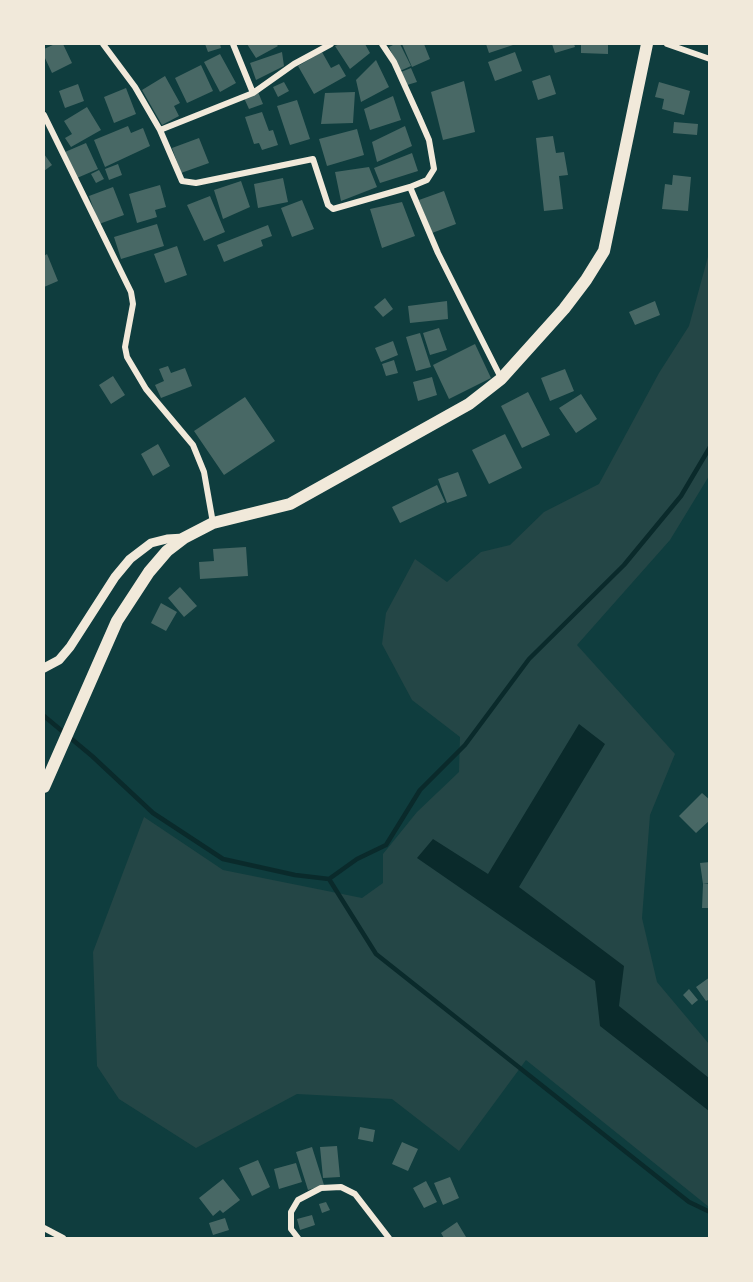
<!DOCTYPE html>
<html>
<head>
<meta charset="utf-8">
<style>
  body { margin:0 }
  #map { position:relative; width:753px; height:1282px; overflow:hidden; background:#0f3d3e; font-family:Arial,sans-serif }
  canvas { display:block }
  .frame { position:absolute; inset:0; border:45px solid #f1e9da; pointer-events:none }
</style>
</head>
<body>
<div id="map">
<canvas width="753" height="1282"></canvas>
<div class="frame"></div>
</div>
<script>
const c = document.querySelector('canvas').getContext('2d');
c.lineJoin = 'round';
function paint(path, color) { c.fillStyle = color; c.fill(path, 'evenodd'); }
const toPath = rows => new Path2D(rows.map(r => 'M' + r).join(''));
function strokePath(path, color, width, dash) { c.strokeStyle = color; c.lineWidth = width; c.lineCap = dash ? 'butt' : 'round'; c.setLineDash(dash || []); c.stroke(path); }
paint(toPath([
  [709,253,709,476,670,540,577,645,675,754,650,815,642,918,657,982,709,1044,709,1207,526,1060,459,1151,392,1099,297,1094,196,1148,119,1099,97,1066,93,952,144,817,223,870,362,898,383,883,383,854,417,812,459,772,460,737,412,700,382,644,386,613,415,559,447,582,481,552,510,545,544,512,599,484,659,373,689,326]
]), '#244646');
paint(toPath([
  [579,724,605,744,519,887,624,966,619,1006,709,1078,709,1111,600,1026,595,981,417,858,433,839,488,874]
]), '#0a2a2b');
strokePath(toPath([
  [44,716,92,756,153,813,223,859,295,875,329,879,357,859,386,845,420,790,465,745,529,659,624,565,681,496,710,447],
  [329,879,376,954,689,1202,710,1212]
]), '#0a2a2b', 4.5);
paint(toPath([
  [55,44,63,44,72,63,52,73,44,56,44,49],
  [205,44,220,44,221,48,208,52],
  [247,44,276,44,278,46,256,58],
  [340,44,365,44,370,53,350,69,335,46],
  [395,44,400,44,411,66,400,71,389,47],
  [402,44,424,44,430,59,412,67],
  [486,44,516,44,489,53],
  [552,44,574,44,575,47,555,53],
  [581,44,608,44,608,54,581,53],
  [282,52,284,66,256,80,250,63],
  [322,52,331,68,339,64,346,76,314,94,298,66],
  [515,52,522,71,495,81,488,62],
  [220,54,236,83,220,92,204,62],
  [376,60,389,87,361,102,356,80],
  [201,65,213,91,187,103,175,78],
  [411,68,417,82,407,85,401,72],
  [550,75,556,94,538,100,532,81],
  [165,76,180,103,174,106,179,116,162,125,142,90],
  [464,81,475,132,443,140,431,92],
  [284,82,289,91,278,97,273,87],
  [659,82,690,91,684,115,662,109,664,99,655,97],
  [78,84,84,101,65,108,59,91],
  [126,88,136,114,114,123,104,97],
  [258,92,263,104,249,109,244,98],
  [355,92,353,123,321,124,325,93],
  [393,96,401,120,370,130,364,109],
  [297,100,310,139,290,145,277,106],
  [87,107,101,130,71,147,65,138,72,134,64,121],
  [262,112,269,131,273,130,278,145,262,150,259,143,254,144,245,117],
  [674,122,698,124,697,135,673,133],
  [128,126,131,133,143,128,150,146,105,167,94,140],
  [405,126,412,146,377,162,372,142],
  [357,129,364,155,327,166,319,139],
  [553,136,556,153,564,152,568,175,559,176,563,209,544,211,536,138],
  [199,138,209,163,181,173,172,148],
  [86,143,98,169,77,178,65,152],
  [412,153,418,171,380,183,374,168],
  [44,154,52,165,44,171],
  [118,164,122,175,109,180,105,169],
  [369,167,377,187,341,201,335,172],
  [99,170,104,179,96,183,91,174],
  [673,175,691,177,688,211,662,209,665,184,672,185],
  [283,178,288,202,258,208,254,184],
  [241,181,250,207,223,219,214,190],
  [160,185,166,207,155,210,157,217,137,223,129,194],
  [113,187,124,215,99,224,89,196],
  [444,191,456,224,432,233,419,200],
  [210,196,225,232,204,241,187,205],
  [302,200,314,229,292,237,281,208],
  [402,202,415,236,382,248,370,209],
  [157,224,164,246,121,259,114,237],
  [268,225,272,236,261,240,263,246,224,262,217,245],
  [177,246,187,275,165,283,154,254],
  [47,254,58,281,44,287,44,256],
  [385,298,393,309,383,317,374,307],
  [447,301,448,319,410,323,408,306],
  [655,301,660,315,635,325,629,312],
  [439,328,447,350,430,355,423,333],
  [420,333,431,367,416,371,406,337],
  [393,341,398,355,381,362,375,348],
  [475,344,491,378,449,399,433,365],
  [394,360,398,373,386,376,382,364],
  [168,366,171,373,185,368,192,386,161,398,155,385,164,381,159,369],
  [565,369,574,391,550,401,541,378],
  [113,376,125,395,111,404,99,385],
  [432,377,437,395,418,401,413,382],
  [528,392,550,435,522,448,501,406],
  [581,394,597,419,576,433,559,408],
  [245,397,275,441,224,475,194,431],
  [505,434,522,468,489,484,472,450],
  [158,444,170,466,153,476,141,454],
  [458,472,467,496,447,503,438,479],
  [437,485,445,502,400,523,392,507],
  [246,547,248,576,200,579,199,562,214,561,213,549],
  [180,587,197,606,184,617,168,598],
  [161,603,177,612,166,631,151,623],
  [702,793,710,800,710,820,696,833,679,816],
  [710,862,710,883,703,884,700,863],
  [703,884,710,884,710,908,702,908],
  [710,977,710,999,706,1001,696,987],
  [689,989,698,1000,692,1005,683,995],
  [360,1127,375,1130,373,1142,358,1139],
  [402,1142,418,1149,408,1171,392,1164],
  [337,1146,340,1177,323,1178,320,1147],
  [312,1147,324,1185,308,1190,296,1152],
  [258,1160,270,1187,252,1196,239,1168],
  [296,1163,302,1182,279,1189,274,1169],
  [450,1177,459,1198,443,1205,434,1183],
  [223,1179,240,1200,223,1213,220,1210,213,1216,199,1198],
  [426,1181,437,1202,424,1208,413,1188],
  [326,1202,330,1210,322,1213,319,1204],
  [312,1215,315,1225,300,1230,297,1219],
  [225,1218,229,1230,213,1235,209,1223],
  [457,1222,466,1237,444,1238,441,1233]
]), '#486865');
strokePath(toPath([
  [103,44,135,87,160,130,182,181,196,183,313,159,328,205,333,209,410,187,427,180,434,169,429,140,419,117,394,62,382,44],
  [233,44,253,93],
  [667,44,710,59],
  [44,115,131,292,133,304,125,347,127,357,146,389,193,445,204,472,213,523],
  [160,130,253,93,294,64,331,44],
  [410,187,438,253,501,378],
  [44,1228,63,1238],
  [298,1238,291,1229,291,1212,298,1200,321,1188,341,1187,355,1194,389,1238]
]), '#f1e9da', 6);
strokePath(toPath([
  [44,668,59,660,70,647,115,577,130,559,151,543,167,539,184,538]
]), '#f1e9da', 9);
strokePath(toPath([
  [44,787,117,621,149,572,167,551,184,538,213,523,290,504,469,404,501,379,564,309,586,280,604,251,647,44]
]), '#f1e9da', 12);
</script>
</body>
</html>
